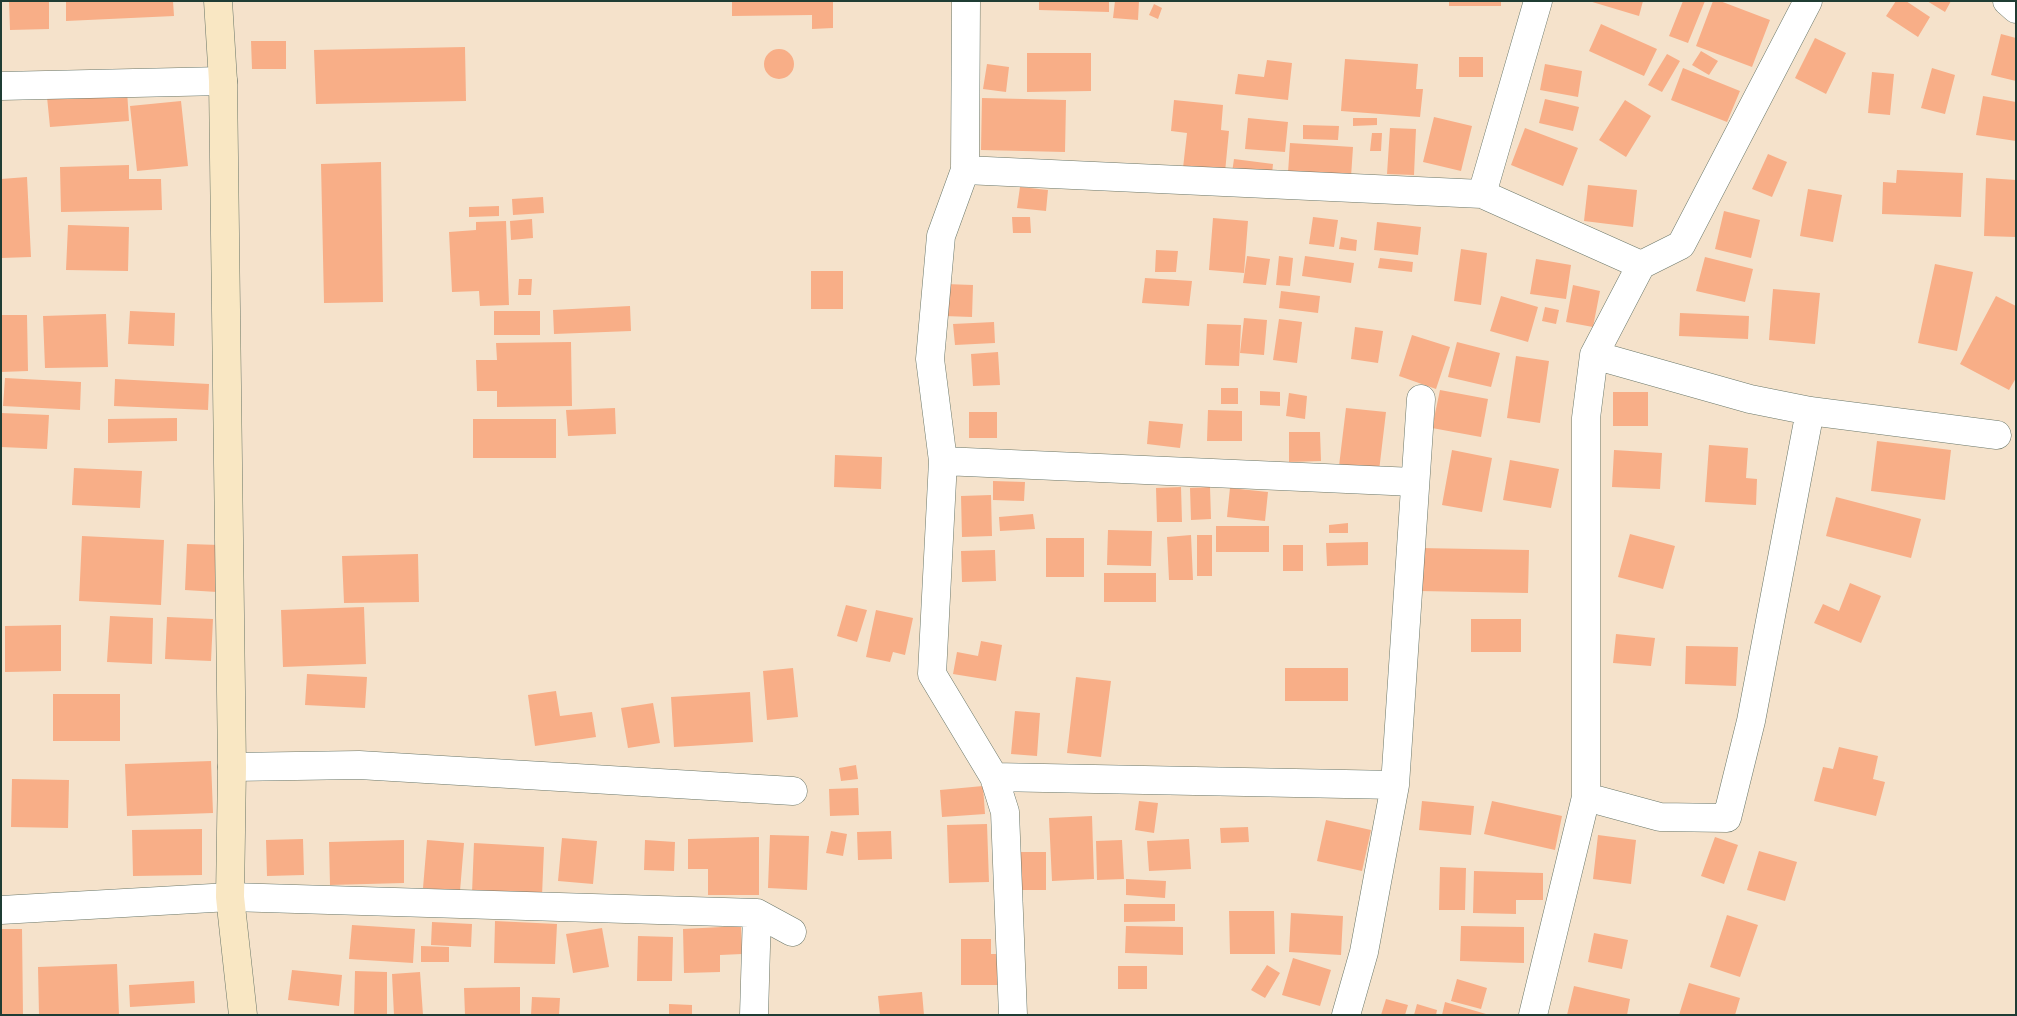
<!DOCTYPE html>
<html>
<head>
<meta charset="utf-8">
<style>
  body { margin:0 }
  #map { position:relative; width:2017px; height:1016px; overflow:hidden; background:#f5e2cb; font-family:"Sorts Mill Goudy",serif }
  canvas { display:block }
  .frame { position:absolute; inset:0; border:2px solid #1f3d34; pointer-events:none }
</style>
</head>
<body>
<div id="map">
<canvas width="2017" height="1016"></canvas>
<div class="frame"></div>
</div>
<script>
const c = document.querySelector('canvas').getContext('2d');
c.lineJoin = 'round';
function paint(path, color) { c.fillStyle = color; c.fill(path, 'evenodd'); }
const toPath = rows => new Path2D(rows.map(r => 'M' + r).join(''));
function strokePath(path, color, width, dash) { c.strokeStyle = color; c.lineWidth = width; c.lineCap = dash ? 'butt' : 'round'; c.setLineDash(dash || []); c.stroke(path); }
paint(toPath([
  [9,1,49,1,49,29,10,30],
  [66,1,173,1,174,16,66,21],
  [732,1,833,1,833,28,812,29,812,15,732,16],
  [1039,1,1109,1,1109,12,1039,10],
  [1115,1,1139,1,1138,20,1113,18],
  [1449,1,1501,1,1501,6,1449,6],
  [1589,1,1643,1,1639,16],
  [1683,1,1705,1,1688,43,1669,36],
  [1713,1,1720,1,1770,20,1752,67,1696,46],
  [1896,1,1906,1,1930,17,1918,37,1886,16],
  [1927,1,1951,1,1945,12],
  [1154,4,1162,8,1158,19,1149,15],
  [1601,24,1657,49,1644,76,1589,51],
  [2001,34,2016,38,2016,81,1991,75],
  [1815,38,1846,53,1826,94,1795,78],
  [251,41,286,41,286,69,252,69],
  [465,47,466,101,316,104,314,50],
  '764 64a15 15 0 1 1 30 0a15 15 0 1 1-30 0Z',
  [1701,51,1718,61,1709,75,1692,65],
  [1027,53,1091,53,1091,91,1027,92],
  [1667,54,1680,61,1662,92,1648,85],
  [1459,57,1483,57,1483,77,1459,77],
  [1345,59,1418,64,1416,89,1423,89,1420,117,1341,111],
  [1267,60,1292,63,1288,100,1235,94,1238,74,1264,77],
  [987,64,1009,67,1006,92,983,89],
  [1545,64,1582,71,1578,97,1540,90],
  [1683,68,1740,91,1727,122,1671,100],
  [1932,68,1955,75,1945,114,1921,108],
  [1872,72,1894,74,1890,115,1868,113],
  [127,91,129,121,50,127,47,97],
  [1983,96,2016,102,2016,141,1976,135],
  [982,98,1066,100,1065,152,981,150],
  [1545,99,1579,107,1573,131,1539,123],
  [1174,100,1223,105,1221,130,1229,131,1225,172,1183,168,1187,133,1171,131],
  [1625,100,1651,116,1626,157,1599,140],
  [181,101,188,166,137,171,130,106],
  [1434,117,1472,126,1461,171,1423,162],
  [1248,118,1288,122,1285,152,1245,149],
  [1353,118,1377,118,1377,125,1353,126],
  [1303,125,1339,126,1338,140,1303,139],
  [1390,128,1416,129,1414,175,1387,174],
  [1525,128,1578,148,1563,186,1511,165],
  [1372,133,1382,133,1381,151,1370,151],
  [1290,143,1353,147,1351,177,1288,173],
  [1768,154,1787,162,1772,197,1752,189],
  [1234,159,1273,164,1271,184,1231,179],
  [381,162,383,302,324,303,321,164],
  [129,165,129,179,161,179,162,210,61,212,60,167],
  [1897,170,1963,173,1961,217,1882,214,1883,182,1896,183],
  [27,177,31,257,1,258,1,179],
  [1986,178,2016,180,2016,237,1984,236],
  [1588,185,1637,190,1633,227,1584,221],
  [1020,187,1048,190,1046,211,1017,208],
  [1808,189,1842,195,1833,242,1800,236],
  [543,197,544,213,513,215,512,199],
  [499,206,499,216,469,217,469,207],
  [1724,211,1760,220,1751,258,1715,249],
  [1012,217,1030,217,1031,233,1013,233],
  [1313,217,1338,220,1334,247,1309,244],
  [1213,218,1248,221,1244,273,1209,270],
  [532,219,533,238,511,240,510,221],
  [506,221,509,305,480,306,479,291,452,292,449,232,476,230,476,222],
  [1377,222,1421,227,1418,255,1374,250],
  [68,225,129,227,128,271,66,270],
  [1341,237,1357,240,1356,251,1339,249],
  [1461,249,1487,253,1481,305,1454,301],
  [1156,250,1178,251,1176,272,1155,272],
  [1247,256,1270,259,1266,285,1243,283],
  [1279,256,1293,258,1290,286,1276,285],
  [1305,256,1354,263,1351,283,1302,276],
  [1705,257,1753,269,1745,302,1696,291],
  [1380,258,1413,262,1412,272,1378,268],
  [1536,259,1571,265,1566,299,1530,294],
  [1935,264,1973,272,1957,351,1918,343],
  [811,271,843,271,843,309,811,309],
  [1145,278,1192,281,1189,306,1142,303],
  [519,279,532,279,531,295,518,295],
  [945,284,973,285,972,317,944,316],
  [1573,285,1600,291,1593,327,1566,322],
  [1773,289,1820,293,1815,344,1769,340],
  [1281,291,1320,296,1318,313,1279,308],
  [1501,296,1538,307,1528,342,1490,331],
  [1996,296,2016,306,2016,378,2009,390,1960,364],
  [630,306,631,331,554,334,553,310],
  [1545,307,1559,310,1556,324,1542,321],
  [130,311,175,313,174,346,128,344],
  [494,311,540,311,540,335,494,335],
  [1680,313,1749,316,1748,339,1679,336],
  [106,314,108,367,45,368,43,316],
  [1,315,27,315,28,371,1,372],
  [1244,318,1267,320,1264,355,1240,353],
  [1279,319,1302,322,1297,363,1273,360],
  [994,322,995,343,955,345,953,324],
  [1207,324,1241,325,1239,366,1205,365],
  [1355,327,1383,331,1378,363,1351,359],
  [1412,335,1450,347,1436,389,1399,376],
  [571,342,572,406,497,407,497,391,477,391,476,360,497,360,496,343],
  [1457,342,1500,353,1491,387,1448,377],
  [998,352,1000,385,973,386,971,354],
  [1516,356,1549,361,1540,423,1507,418],
  [5,378,81,382,80,410,3,406],
  [115,379,209,384,208,410,114,406],
  [1221,388,1238,388,1238,404,1221,404],
  [1440,390,1488,399,1481,437,1432,428],
  [1260,391,1280,392,1280,406,1260,405],
  [1613,392,1648,392,1648,426,1613,426],
  [1289,393,1307,396,1305,419,1286,416],
  [615,408,616,434,568,436,566,410],
  [1346,408,1386,412,1379,471,1339,466],
  [1208,410,1242,411,1242,441,1207,441],
  [969,412,997,412,997,438,969,438],
  [1,413,49,415,47,449,1,447],
  [177,418,177,441,108,443,108,419],
  [473,419,556,419,556,458,473,458],
  [1149,421,1183,424,1180,448,1147,444],
  [1289,432,1320,432,1321,461,1289,462],
  [1877,441,1951,450,1945,500,1871,491],
  [1709,445,1748,448,1746,478,1757,479,1756,505,1705,502],
  [1452,450,1492,458,1482,512,1442,505],
  [1614,450,1662,453,1660,489,1612,487],
  [835,455,882,457,881,489,834,487],
  [1510,460,1559,469,1551,508,1503,500],
  [74,468,142,471,140,508,72,505],
  [993,481,1025,482,1024,501,993,500],
  [1181,487,1182,522,1157,522,1156,488],
  [1210,487,1211,519,1191,520,1190,488],
  [1230,488,1268,492,1265,521,1227,517],
  [991,495,992,536,962,537,961,496],
  [1836,497,1921,519,1911,558,1826,536],
  [1033,514,1035,529,1000,531,999,517],
  [1348,523,1348,533,1329,533,1329,525],
  [1216,526,1269,526,1269,552,1216,552],
  [1108,530,1152,531,1151,566,1107,565],
  [1630,534,1675,546,1663,589,1618,577],
  [1191,535,1193,580,1169,580,1167,537],
  [1197,535,1212,535,1212,576,1197,576],
  [82,536,164,540,161,605,79,601],
  [1046,538,1084,538,1084,577,1046,577],
  [1368,542,1368,565,1327,566,1326,543],
  [187,544,220,545,217,592,185,590],
  [1283,545,1303,545,1303,571,1283,571],
  [1419,548,1529,550,1528,593,1419,591],
  [995,550,996,581,962,582,961,551],
  [418,554,419,602,344,603,342,556],
  [1104,573,1156,573,1156,602,1104,602],
  [1850,583,1881,596,1861,643,1814,623,1823,604,1839,611],
  [846,605,867,610,857,642,837,636],
  [364,607,366,664,283,667,281,610],
  [876,610,913,618,905,655,893,652,890,662,866,657],
  [110,616,153,618,152,664,107,662],
  [167,617,213,619,211,661,165,659],
  [1471,619,1521,619,1521,652,1471,652],
  [61,625,61,671,5,672,5,626],
  [1616,634,1655,638,1651,666,1613,663],
  [981,641,1002,645,996,681,953,674,957,652,978,656],
  [1686,646,1738,647,1736,686,1685,684],
  [793,668,798,717,767,720,763,671],
  [1285,668,1348,668,1348,701,1285,701],
  [307,674,367,677,365,708,305,705],
  [1076,677,1111,681,1101,757,1067,753],
  [556,691,560,716,592,712,596,737,535,746,528,695],
  [750,692,753,742,674,747,671,697],
  [53,694,120,694,120,741,53,741],
  [653,703,660,743,628,748,621,708],
  [1015,711,1040,713,1037,756,1011,754],
  [1839,747,1878,756,1873,779,1885,782,1876,816,1814,801,1823,767,1833,769],
  [211,761,213,813,127,816,125,764],
  [856,765,858,779,841,781,839,768],
  [12,779,69,780,68,828,11,827],
  [983,786,985,814,942,817,940,790],
  [858,788,859,815,830,816,829,789],
  [1139,801,1158,803,1154,833,1135,830],
  [1422,801,1474,806,1471,835,1419,830],
  [1492,801,1562,816,1555,850,1484,834],
  [1092,816,1094,879,1052,881,1049,818],
  [1326,820,1371,830,1362,871,1317,861],
  [987,824,989,882,949,883,947,825],
  [1248,827,1249,842,1221,843,1220,828],
  [202,829,202,875,133,876,132,830],
  [831,831,847,834,843,856,826,853],
  [891,831,892,859,858,860,857,832],
  [770,835,809,836,807,890,768,888],
  [1598,835,1636,840,1631,884,1593,879],
  [759,837,759,895,708,895,708,869,688,869,688,839],
  [1715,837,1738,845,1724,884,1701,876],
  [562,838,597,841,593,884,558,881],
  [303,839,304,875,267,876,266,840],
  [1189,839,1191,869,1149,871,1147,841],
  [404,840,404,883,330,885,329,842],
  [427,840,464,843,460,891,423,888],
  [645,840,675,842,674,871,644,870],
  [1122,840,1124,879,1097,880,1096,841],
  [474,843,544,847,542,896,472,893],
  [1759,851,1797,862,1785,901,1747,890],
  [1020,852,1046,852,1046,890,1020,890],
  [1440,867,1466,868,1465,910,1439,910],
  [1474,871,1543,873,1543,900,1516,900,1516,914,1473,913],
  [1126,879,1166,881,1165,898,1126,895],
  [1124,904,1175,904,1175,921,1124,922],
  [1229,911,1274,911,1275,954,1230,954],
  [1291,913,1343,916,1341,955,1289,952],
  [1727,915,1758,925,1740,977,1710,967],
  [495,921,557,924,555,964,494,963],
  [432,922,472,924,471,947,431,945],
  [352,925,415,929,413,963,349,959],
  [741,926,742,954,720,955,720,972,684,973,683,929],
  [1126,926,1183,927,1183,955,1125,953],
  [1461,926,1524,927,1524,963,1460,961],
  [602,928,609,967,573,973,566,934],
  [1,929,22,929,23,1015,1,1015],
  [1594,933,1628,940,1622,969,1588,962],
  [638,936,673,937,672,981,637,981],
  [961,939,991,939,991,954,1004,954,1004,985,961,985],
  [421,946,449,947,449,962,421,962],
  [1293,958,1331,970,1320,1006,1282,995],
  [117,964,119,1015,39,1015,38,967],
  [1267,965,1280,973,1265,998,1251,990],
  [1118,966,1147,966,1147,989,1118,989],
  [292,970,342,975,339,1006,288,1000],
  [355,971,387,972,387,1015,354,1015],
  [420,972,423,1015,394,1015,392,974],
  [1457,979,1487,988,1481,1009,1451,1001],
  [194,981,195,1003,130,1007,129,985],
  [1689,983,1740,998,1735,1015,1679,1015],
  [1574,986,1630,999,1627,1015,1567,1015],
  [520,987,520,1015,465,1015,464,988],
  [922,992,924,1015,880,1015,878,996],
  [532,997,560,998,559,1015,531,1015],
  [1386,999,1408,1005,1405,1015,1381,1015],
  [1445,1002,1486,1014,1486,1015,1442,1015],
  [669,1004,692,1005,692,1015,669,1015],
  [1417,1004,1437,1010,1436,1015,1414,1015]
]), '#f8ae87');
const street = toPath([
  [966,1,965,170,941,236,930,359,943,461,1414,482],
  [2007,1,2016,9],
  [1,86,223,81],
  [965,170,1482,194,1641,265,1681,245,1808,1],
  [1482,194,1538,1],
  [1594,355,1750,399,1810,411,1997,435],
  [943,461,932,674,994,777,1005,812,1013,1015],
  [232,767,359,765,793,791],
  [994,777,1395,785],
  [1586,797,1660,817,1727,818,1751,721,1810,411],
  [1,910,230,897,757,913,792,932],
  [754,1015,757,913],
  [1346,1015,1364,952,1395,785,1421,399],
  [1533,1015,1586,797,1586,418,1594,355,1641,265]
]);
const secondary = toPath([
  [218,1,223,81,232,767,230,897,243,1015]
]);
strokePath(street, '#6a7769', 29);
strokePath(secondary, '#6a7769', 29);
strokePath(street, '#fff', 28);
strokePath(secondary, '#f9e7c3', 28);
</script>
</body>
</html>
